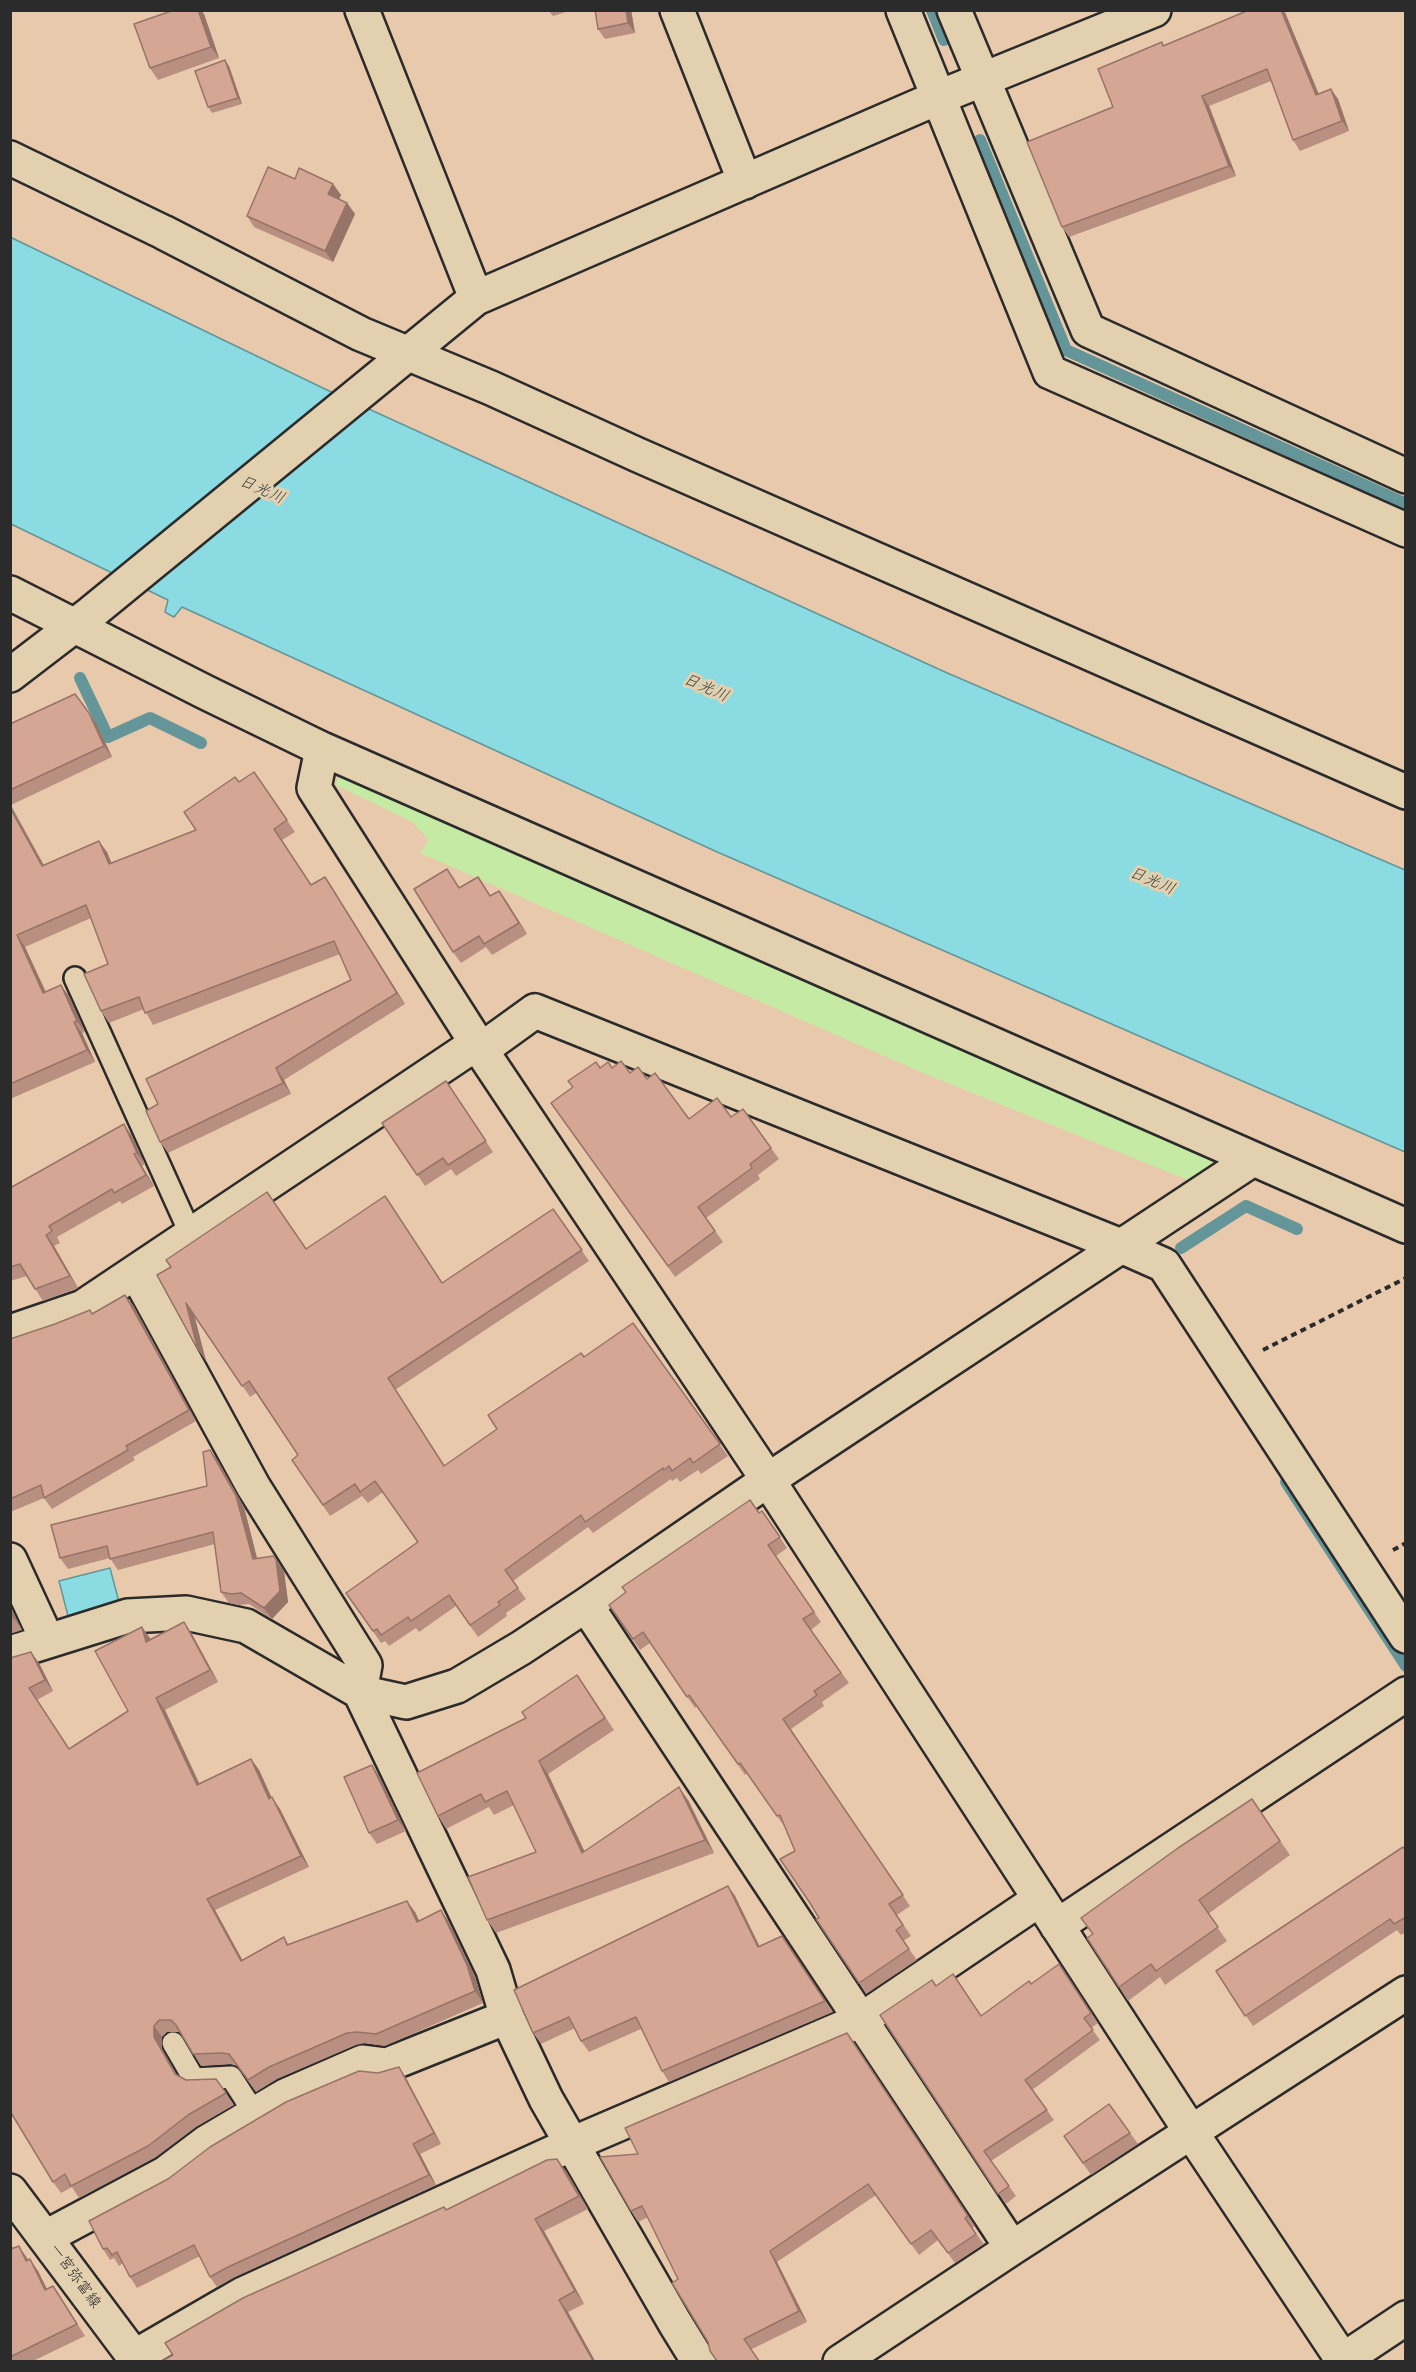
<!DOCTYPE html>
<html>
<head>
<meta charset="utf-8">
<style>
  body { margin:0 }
  #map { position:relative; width:1416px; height:2372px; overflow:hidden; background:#e8c9ac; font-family:"Playpen Sans",sans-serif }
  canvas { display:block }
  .frame { position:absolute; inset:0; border:12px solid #2b2b2b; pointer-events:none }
</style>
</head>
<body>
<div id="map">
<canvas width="1416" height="2372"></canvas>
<div class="frame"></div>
</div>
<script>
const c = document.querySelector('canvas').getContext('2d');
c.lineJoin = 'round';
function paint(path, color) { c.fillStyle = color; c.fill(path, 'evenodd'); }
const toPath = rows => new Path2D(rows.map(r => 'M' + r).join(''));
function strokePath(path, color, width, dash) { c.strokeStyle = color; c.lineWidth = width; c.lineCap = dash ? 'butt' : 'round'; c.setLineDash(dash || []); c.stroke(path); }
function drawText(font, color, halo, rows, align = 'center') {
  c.font = font + ' "Playpen Sans","Klee One",sans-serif'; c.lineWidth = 6; c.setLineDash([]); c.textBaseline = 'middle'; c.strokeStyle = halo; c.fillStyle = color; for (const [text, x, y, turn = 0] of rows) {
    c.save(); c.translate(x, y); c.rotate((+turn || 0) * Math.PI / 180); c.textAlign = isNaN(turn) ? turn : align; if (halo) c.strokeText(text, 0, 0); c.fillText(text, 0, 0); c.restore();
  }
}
paint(toPath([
  [338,778,372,783,1207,1152,1211,1162,1207,1182,1190,1181,923,1073,420,853,429,840,412,822,336,785]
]), '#c4eaa4');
const water = toPath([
  [10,237,325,389,945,672,1405,870,1405,1152,715,851,182,607,174,617,170,615,165,612,168,600,11,524,10,237],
  [110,1568,119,1602,68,1616,59,1581,110,1568]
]);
paint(water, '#8adbe2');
strokePath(water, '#649599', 1.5);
strokePath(toPath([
  [932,10,944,40],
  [980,140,1066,350,1406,504],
  [80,678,108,737,150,718,201,743],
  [1181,1248,1246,1206,1297,1229],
  [1286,1482,1406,1666]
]), '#649599', 12);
const lane = toPath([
  [75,978,191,1235],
  [173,2043,194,2079,231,2077,255,2114]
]);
const street = toPath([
  [362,10,476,298],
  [677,10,745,182],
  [903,10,1050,372,1406,530],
  [954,10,1088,330,1406,476],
  [10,158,163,232,361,334,491,388,638,455,1406,792],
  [10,593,205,692,322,749,1406,1226],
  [10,675,91,613,476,298,937,98,1154,10],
  [322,749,314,788,481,1050,768,1480,1191,2132,1344,2362],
  [481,1050,535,1011,1121,1246,1164,1265,1406,1636],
  [136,1272,253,1486,365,1665,360,1692,493,1970,507,2017,546,2099,675,2323,699,2362],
  [10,1332,83,1307,477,1043],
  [10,1560,47,1640],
  [586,1605,1012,2248],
  [10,1653,128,1616,186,1613,246,1626,360,1692,406,1702,457,1686,521,1648,586,1605,768,1480,1253,1159],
  [1057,1926,1406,1694],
  [46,2237,166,2173,207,2142,285,2096,363,2062,387,2065,507,2017],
  [134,2357,243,2294,572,2144,861,2020,1040,1899],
  [840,2362,1012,2248,1406,1993],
  [1340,2362,1406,2318]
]);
const secondary = toPath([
  [10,2191,138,2362]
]);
strokePath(lane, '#2b2b2b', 26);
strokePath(street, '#2b2b2b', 38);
strokePath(secondary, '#2b2b2b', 38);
strokePath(toPath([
  [1263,1350,1406,1278],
  [1393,1550,1406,1543]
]), '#2b2b2b', 4, [6, 4.5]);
strokePath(lane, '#e3d0ae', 21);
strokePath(street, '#e3d0ae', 33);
strokePath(secondary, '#e3d0ae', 33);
paint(toPath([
  [548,10,572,10,553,16],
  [631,10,635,33,605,39,598,29],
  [1284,10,1319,94,1338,99,1349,131,1300,151,1293,140,1271,81,1209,106,1236,176,1069,237,1062,227,1113,107,1164,46],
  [204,14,219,58,158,80,150,68],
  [229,66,242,104,212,113,208,107],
  [333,184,341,195,339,199,347,203,355,214,333,262,254,227,247,216],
  [10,724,97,725,112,757,11,805,44,865,107,852,111,863,196,830,239,782,254,772,295,832,282,840,311,885,325,877,405,1004,284,1080,291,1094,168,1153,160,1142,158,1104,351,980,340,954,153,1025,144,1009,109,1023,101,1011,108,964,91,918,25,947,46,992,69,996,85,1032,82,1033,95,1062,10,1099],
  [447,869,460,888,478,877,490,896,499,891,527,934,492,955,486,947,461,963,453,952],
  [600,1068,612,1068,647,1079,689,1119,731,1117,743,1109,779,1159,758,1175,760,1179,706,1218,723,1242,675,1277,551,1103],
  [446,1081,493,1152,456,1176,451,1169,425,1186,382,1123],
  [132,1136,145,1164,142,1166,154,1186,122,1204,120,1201,57,1237,60,1243,54,1246,78,1288,43,1301,27,1276,10,1281,10,1188],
  [553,1209,589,1261,395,1390,445,1466,497,1429,584,1357,633,1323,728,1456,701,1474,698,1470,680,1482,677,1478,672,1481,671,1479,593,1533,588,1527,513,1581,526,1599,506,1613,507,1616,478,1637,456,1606,419,1632,416,1628,389,1646,385,1641,381,1643,346,1593,417,1542,383,1492,368,1503,362,1496,330,1516,292,1460,298,1455,256,1393,250,1397,194,1315,206,1361,157,1275,306,1248,443,1283],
  [133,1305,196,1421,133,1457,135,1460,52,1509,44,1498,10,1512,10,1339,93,1314],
  [218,1461,244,1507,257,1559,284,1571,288,1602,272,1619,249,1604,239,1605,229,1603,221,1592,215,1544,118,1570,110,1558,68,1569,60,1558,207,1486],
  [762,1511,787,1548,776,1556,821,1622,811,1630,849,1683,822,1702,824,1706,791,1729,910,1906,897,1915,911,1936,903,1941,917,1960,866,1994,819,1918,795,1851,784,1826,747,1773,745,1775,697,1706,695,1708,650,1643,640,1650,609,1605],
  [10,1606,22,1630,10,1634],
  [184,1622,192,1634,218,1682,165,1710,199,1783,251,1759,259,1770,272,1798,280,1809,309,1867,215,1910,242,1960,284,1937,289,1945,415,1912,419,1921,449,1922,475,1977,483,2003,385,2046,365,2043,356,2045,277,2079,256,2092,237,2066,230,2064,201,2066,181,2034,179,2032,167,2032,162,2037,162,2049,177,2075,186,2080,216,2079,234,2105,196,2127,156,2157,79,2198,72,2187,61,2193,53,2182,10,1658,39,1663,53,1691,37,1700,69,1749,128,1711,150,1638,150,1639],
  [586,1688,614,1730,548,1774,584,1851,688,1800,714,1853,496,1933,487,1920,536,1852,514,1805,494,1815,489,1807,446,1829,438,1816],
  [379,1776,406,1831,377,1844,369,1833],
  [1261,1813,1290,1855,1208,1914,1227,1941,1165,1985,1160,1977,1128,2001,1119,1987],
  [1406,1851,1406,1932,1401,1935,1397,1930,1253,2026,1216,1971],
  [728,1886,735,1896,760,1947,782,1936,833,2012,669,2082,662,2071,641,2029,589,2052,581,2041,575,2028,541,2044,533,2033],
  [1059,1964,1098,2023,1091,2028,1100,2040,1032,2090,1054,2120,991,2161,1016,2196,1006,2204,880,2015,936,1986,981,2016,1031,1984],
  [847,2033,975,2226,972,2228,984,2244,955,2263,938,2240,919,2255,876,2195,777,2262,807,2322,752,2349,708,2342,678,2279,648,2217,638,2222,631,2211,638,2154],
  [399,2067,406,2078,441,2144,420,2154,436,2185,235,2277,217,2287,210,2277,200,2256,137,2288,130,2277,123,2263,119,2266,114,2258,110,2260,103,2249,378,2073],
  [1109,2104,1138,2144,1091,2175,1064,2136],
  [566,2171,588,2209,544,2231,584,2304,568,2312,595,2361,162,2361,444,2207,446,2210],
  [10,2243,13,2248,27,2258,38,2271,47,2289,61,2298,85,2336,33,2361,10,2361]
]), '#b88f80');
paint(toPath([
  [198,10,201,10,204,14,219,58,211,47],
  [626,10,631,10,635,33,628,23],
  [1281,10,1284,10,1323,105,1316,95],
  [225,60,229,66,242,104,238,98],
  [1331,89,1338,99,1349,131,1342,121],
  [1202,96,1209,106,1236,176,1229,166],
  [333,184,341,195,336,205,328,194],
  [347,203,355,214,333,262,325,251],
  [89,713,97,725,112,757,104,746],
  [10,805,50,877,42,866,10,808],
  [99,841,107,852,117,876,109,864],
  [325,877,333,889,405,1004,397,993],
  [499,891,507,902,527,934,519,923],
  [17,935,25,947,51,1004,43,993],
  [61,985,69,996,85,1032,77,1021],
  [74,1022,82,1033,95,1062,87,1050],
  [276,1068,284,1080,291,1094,283,1083],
  [124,1124,132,1136,145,1164,137,1153],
  [134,1154,142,1166,154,1186,146,1175],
  [46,1235,54,1246,78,1288,70,1276],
  [125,1295,133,1305,196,1421,189,1410],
  [186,1303,194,1314,206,1361,198,1350],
  [210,1450,218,1461,244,1507,260,1570,253,1559],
  [274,1556,284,1571,288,1602,272,1619,264,1608],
  [10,1606,22,1630,10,1612],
  [184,1622,192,1634,218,1682,210,1670],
  [142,1627,150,1638,154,1653,146,1642],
  [31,1652,39,1663,53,1691,45,1680],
  [156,1698,165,1710,205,1796,197,1785],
  [251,1759,259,1770,277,1810,269,1799],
  [539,1761,548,1774,591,1865,582,1853],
  [372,1765,379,1776,406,1831,398,1820],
  [679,1787,688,1800,714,1853,705,1840],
  [272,1797,280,1809,309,1867,301,1856],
  [728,1886,735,1896,765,1958,758,1947],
  [207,1899,215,1910,249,1972,241,1961],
  [407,1901,415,1912,425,1933,417,1922],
  [441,1910,449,1922,475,1977,483,2003,475,1991],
  [154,2026,162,2037,162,2049,183,2086,175,2074,154,2037],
  [399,2067,406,2078,441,2144,434,2133],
  [413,2144,420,2154,436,2185,429,2175],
  [557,2159,566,2171,588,2209,579,2196],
  [535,2219,544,2231,584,2304,575,2291],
  [19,2246,27,2258,35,2273,26,2261],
  [770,2251,777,2262,807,2322,799,2311],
  [30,2259,38,2271,53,2302,45,2290],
  [559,2300,568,2312,595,2361,593,2361]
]), '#967468');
const building = toPath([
  [174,10,198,10,211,47,150,68,134,24,174,10],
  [595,10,626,10,628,23,598,29,595,10],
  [1249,10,1281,10,1316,95,1331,89,1342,121,1293,140,1267,69,1202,96,1229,166,1062,227,1027,142,1113,107,1098,69,1162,42,1163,46,1249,10],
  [225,60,238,98,208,107,195,71,225,60],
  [268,167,295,179,299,168,333,184,328,194,347,203,325,251,247,216,268,167],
  [75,694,89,713,104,746,10,790,10,724,75,694],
  [254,772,287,820,274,829,311,885,325,877,397,993,276,1068,283,1083,160,1142,146,1111,158,1104,146,1079,351,980,334,941,145,1013,139,997,101,1011,84,974,108,964,86,905,17,935,43,993,61,985,77,1021,74,1022,87,1050,10,1084,10,808,42,866,99,841,109,864,196,830,184,812,235,777,239,782,254,772],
  [447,869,459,888,478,877,490,896,499,891,519,923,484,944,479,936,453,952,414,889,447,869],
  [621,1061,630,1073,638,1067,647,1079,655,1073,689,1119,717,1098,731,1117,743,1109,771,1148,750,1164,752,1168,698,1207,715,1231,668,1266,551,1103,573,1087,568,1081,596,1062,600,1068,608,1062,612,1068,621,1061],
  [446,1081,486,1141,448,1165,443,1158,417,1175,382,1123,446,1081],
  [124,1124,137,1153,134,1154,146,1175,114,1193,112,1189,49,1226,52,1231,46,1235,70,1276,35,1289,20,1264,10,1267,10,1188,124,1124],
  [267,1192,306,1249,385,1196,442,1283,553,1209,582,1250,388,1378,444,1466,497,1429,488,1415,581,1353,584,1357,633,1323,720,1444,693,1463,690,1458,672,1471,669,1466,664,1470,663,1468,585,1522,581,1515,505,1570,518,1588,498,1602,500,1605,470,1625,449,1595,411,1621,408,1617,381,1635,377,1629,373,1631,346,1593,418,1542,375,1481,360,1492,355,1484,323,1505,292,1460,298,1455,249,1381,242,1386,186,1303,198,1350,157,1275,171,1267,166,1260,267,1192],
  [125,1295,189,1410,126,1446,128,1450,44,1498,41,1485,10,1499,10,1339,55,1324,90,1310,92,1314,125,1295],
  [210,1450,236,1496,253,1559,274,1556,276,1560,280,1591,264,1608,241,1593,232,1594,221,1592,213,1532,110,1559,107,1546,60,1558,51,1525,207,1486,203,1452,210,1450],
  [750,1500,759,1513,762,1511,780,1537,768,1545,814,1612,803,1619,841,1673,814,1691,817,1695,783,1719,903,1895,889,1904,903,1925,896,1930,909,1949,859,1983,816,1919,819,1918,810,1903,780,1859,795,1851,780,1815,777,1816,740,1763,738,1764,689,1695,687,1697,643,1632,633,1639,609,1605,626,1592,622,1587,750,1500],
  [10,1612,14,1618,10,1619,10,1612],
  [184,1622,210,1670,156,1698,197,1785,251,1759,269,1799,272,1797,301,1856,207,1899,241,1961,284,1937,287,1945,407,1901,417,1922,441,1910,467,1965,475,1991,376,2034,357,2032,347,2033,269,2067,248,2080,229,2054,222,2053,193,2054,176,2025,171,2020,159,2020,154,2026,154,2037,175,2074,186,2080,216,2079,226,2093,188,2115,148,2146,71,2186,65,2174,53,2182,10,2111,10,1658,31,1652,45,1680,29,1688,69,1749,128,1711,95,1651,142,1627,146,1642,184,1622],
  [577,1675,605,1718,539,1761,582,1853,679,1787,705,1840,487,1920,468,1877,536,1852,507,1791,485,1802,481,1794,438,1816,417,1773,526,1718,522,1712,577,1675],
  [372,1765,398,1820,369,1833,344,1777,372,1765],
  [1252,1799,1280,1841,1199,1900,1218,1927,1156,1971,1151,1964,1119,1987,1087,1938,1093,1934,1081,1918,1178,1848,1252,1799],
  [1403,1847,1406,1851,1406,1917,1394,1924,1390,1919,1245,2016,1216,1971,1403,1847],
  [728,1886,758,1947,782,1936,825,2001,662,2071,636,2017,581,2041,569,2017,533,2033,514,1990,728,1886],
  [1059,1964,1091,2013,1084,2018,1093,2030,1025,2080,1047,2110,984,2151,1009,2186,998,2194,880,2015,932,1980,936,1986,953,1974,981,2016,1029,1981,1031,1984,1059,1964],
  [847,2033,968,2216,965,2218,976,2234,948,2253,931,2230,911,2244,868,2184,770,2251,799,2311,744,2339,759,2361,717,2361,710,2351,708,2342,672,2283,678,2279,642,2206,631,2211,600,2157,638,2154,625,2128,847,2033],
  [399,2067,434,2133,413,2144,429,2175,228,2267,210,2277,194,2245,130,2277,117,2252,112,2255,107,2248,103,2249,89,2221,168,2179,210,2147,286,2102,359,2071,378,2073,399,2067],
  [1109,2104,1130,2133,1083,2163,1064,2136,1109,2104],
  [557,2159,579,2196,535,2219,575,2291,559,2300,593,2361,162,2361,173,2355,165,2343,243,2298,444,2207,446,2210,547,2160,557,2159],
  [19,2246,26,2261,30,2259,45,2290,53,2286,77,2324,10,2357,10,2248,11,2249,19,2246]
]);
paint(building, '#d6a695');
strokePath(building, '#967468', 1.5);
drawText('15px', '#2b2b2b', '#e3d0ae', [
  ["一宮弥富線",75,2276,54]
]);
drawText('italic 16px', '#394546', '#e3d0ae', [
  ["日光川",262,490,24],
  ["日光川",706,688,24],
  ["日光川",1152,881,23]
]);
</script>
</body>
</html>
